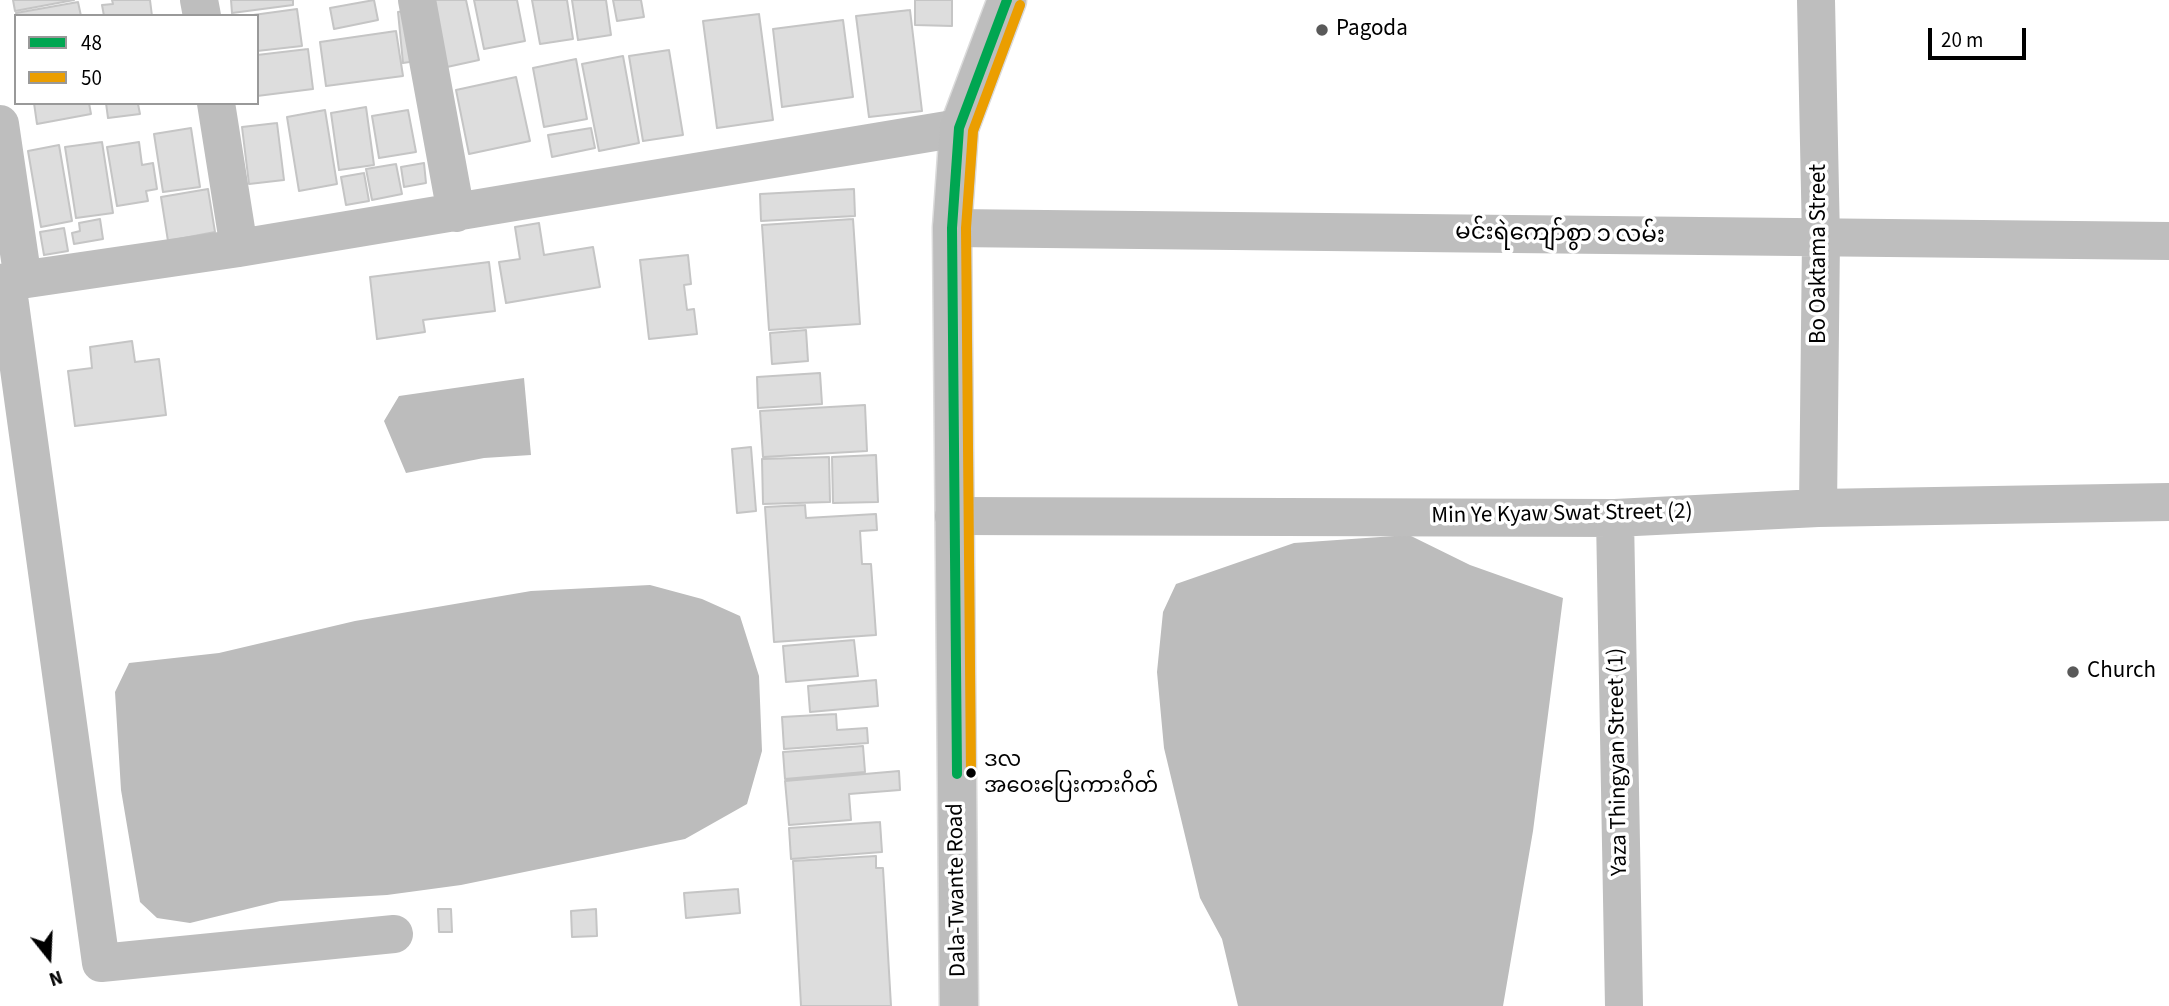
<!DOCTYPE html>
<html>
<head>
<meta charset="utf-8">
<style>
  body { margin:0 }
  #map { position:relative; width:2169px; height:1006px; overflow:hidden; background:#fff; font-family:"Source Sans 3",sans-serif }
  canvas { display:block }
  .legend { position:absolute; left:14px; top:14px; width:245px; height:91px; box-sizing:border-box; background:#fff; border:2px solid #999; margin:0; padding:9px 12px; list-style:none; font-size:21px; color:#000 }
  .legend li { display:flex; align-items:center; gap:14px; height:35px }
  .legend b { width:35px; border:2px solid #999 }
  .north { position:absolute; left:14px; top:922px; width:70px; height:70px; -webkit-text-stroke:5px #fff; paint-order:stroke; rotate:162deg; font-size:19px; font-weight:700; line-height:28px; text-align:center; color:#000 }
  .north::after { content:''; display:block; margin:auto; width:24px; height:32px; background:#000; clip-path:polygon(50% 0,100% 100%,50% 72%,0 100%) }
  .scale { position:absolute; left:1928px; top:28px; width:98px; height:32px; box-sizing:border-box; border:4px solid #000; border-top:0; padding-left:9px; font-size:21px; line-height:24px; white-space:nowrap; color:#000; -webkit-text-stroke:5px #fff; paint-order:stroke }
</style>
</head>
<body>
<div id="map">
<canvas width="2169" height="1006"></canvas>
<ul class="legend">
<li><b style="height:9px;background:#00a651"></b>48</li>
<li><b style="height:9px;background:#eb9e00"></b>50</li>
</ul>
<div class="north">N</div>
<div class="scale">20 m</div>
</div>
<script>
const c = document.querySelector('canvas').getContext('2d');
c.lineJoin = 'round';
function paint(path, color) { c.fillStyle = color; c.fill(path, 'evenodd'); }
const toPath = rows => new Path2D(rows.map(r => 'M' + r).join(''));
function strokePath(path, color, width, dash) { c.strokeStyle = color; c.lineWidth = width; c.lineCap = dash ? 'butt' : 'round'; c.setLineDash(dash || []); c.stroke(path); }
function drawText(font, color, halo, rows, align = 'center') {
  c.font = font + ' "Source Sans 3","Noto Sans Myanmar",sans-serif'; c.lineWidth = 7; c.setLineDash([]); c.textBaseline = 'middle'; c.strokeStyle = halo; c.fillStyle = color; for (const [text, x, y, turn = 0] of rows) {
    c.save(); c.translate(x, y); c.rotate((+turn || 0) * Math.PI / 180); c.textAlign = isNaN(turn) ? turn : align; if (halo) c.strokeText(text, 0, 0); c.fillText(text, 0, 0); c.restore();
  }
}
paint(toPath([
  [524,378,531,455,484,458,406,473,384,421,399,396],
  [1409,535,1470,565,1563,598,1533,831,1503,1006,1238,1006,1222,939,1200,898,1164,748,1157,672,1163,612,1176,584,1294,543],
  [650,585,702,599,740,616,759,676,762,751,747,804,685,839,461,885,387,895,280,901,190,923,157,918,140,902,121,790,115,692,129,663,219,653,355,621,531,591]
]), '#bcbcbc');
const building = toPath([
  [13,0,74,0,15,11,13,0],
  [112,0,150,0,152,16,104,16,102,5,113,4,112,0],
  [231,0,293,0,293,5,232,13,231,0],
  [374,0,378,20,334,29,330,8,374,0],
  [426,0,466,0,479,60,447,67,426,0],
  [474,0,517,0,525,41,484,49,474,0],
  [532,0,567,0,573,39,540,44,532,0],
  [572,0,606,0,611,35,578,40,572,0],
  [613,0,641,0,644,17,617,21,613,0],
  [915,0,952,0,952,26,915,25,915,0],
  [78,2,81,16,17,16,16,13,78,2],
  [297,9,302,46,257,51,257,16,246,16,297,9],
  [410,10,416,61,403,63,398,12,410,10],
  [910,10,922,111,869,117,856,16,910,10],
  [759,14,773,120,717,128,703,21,759,14],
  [843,20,853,97,782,107,773,29,843,20],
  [396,31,403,76,326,86,320,42,396,31],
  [308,49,313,89,257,96,257,55,308,49],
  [669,50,683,135,643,141,629,56,669,50],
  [623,56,639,143,599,151,582,64,623,56],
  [576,59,587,119,544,127,533,68,576,59],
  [516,77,530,141,469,154,456,90,516,77],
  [34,103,89,103,91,114,37,124,34,103],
  [106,103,147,103,138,104,140,114,108,118,106,103],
  [366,107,374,165,339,170,331,113,366,107],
  [325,110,337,184,299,191,287,117,325,110],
  [408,110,416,152,379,158,372,116,408,110],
  [277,123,284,180,249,184,242,127,277,123],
  [191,128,200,187,163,192,154,134,191,128],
  [591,128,595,148,552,157,548,135,591,128],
  [102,142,113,213,76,218,65,147,102,142],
  [139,142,142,165,153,163,157,189,146,191,148,201,117,206,107,147,139,142],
  [59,145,72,221,41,227,28,151,59,145],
  [424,163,426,183,404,187,401,167,424,163],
  [396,164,402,194,372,200,366,169,396,164],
  [364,173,369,201,346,205,341,177,364,173],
  [208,189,215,232,168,241,161,197,208,189],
  [854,189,855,216,761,221,760,194,854,189],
  [100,219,103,239,74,244,72,233,80,231,79,223,100,219],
  [853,219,860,324,769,330,762,225,853,219],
  [539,223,544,255,593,247,600,287,506,303,499,262,520,259,515,227,539,223],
  [64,228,68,251,44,255,40,232,64,228],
  [688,255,691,284,684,285,687,310,694,309,697,334,649,339,640,260,688,255],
  [489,262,495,311,423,320,425,332,377,339,370,277,489,262],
  [806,330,808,361,772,364,770,333,806,330],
  [132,341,135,362,159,359,166,415,75,426,68,371,92,368,90,347,132,341],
  [820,373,822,404,758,408,757,377,820,373],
  [865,405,867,451,763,457,760,411,865,405],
  [751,447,756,511,737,513,732,449,751,447],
  [876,455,878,502,833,503,832,457,876,455],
  [829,457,830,502,763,504,762,459,829,457],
  [805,505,806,518,876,514,877,530,860,531,862,564,871,564,876,635,774,642,765,507,805,505],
  [854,640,858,676,786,682,783,646,854,640],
  [876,680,878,706,810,712,808,686,876,680],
  [836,714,837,730,867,728,868,743,784,749,782,717,836,714],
  [863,746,865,772,785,779,783,752,863,746],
  [899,771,900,790,849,794,851,820,789,825,785,781,899,771],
  [880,822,882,852,791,859,789,828,880,822],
  [876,856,876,868,883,868,891,1006,801,1006,793,861,876,856],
  [738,889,740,913,686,918,684,893,738,889],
  [438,909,451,909,452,932,439,932,438,909],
  [596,909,597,936,572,937,571,911,596,909]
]);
paint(building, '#ddd');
strokePath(building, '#c5c5c5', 2);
const major = toPath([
  [959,1006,952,228,959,128,1007,0]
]);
strokePath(major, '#dbdbdb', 41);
strokePath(toPath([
  [199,0,202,16],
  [417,0,456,213],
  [1816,0,1821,239,1818,508],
  [216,103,239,248],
  [0,124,23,280],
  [952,228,2169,241],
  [7,282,101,963,394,934],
  [0,283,239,248,959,128],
  [954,516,1615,518,1818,508,2169,502],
  [1615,518,1624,1006]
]), '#bebebe', 38);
strokePath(major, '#bdbdbd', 38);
strokePath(toPath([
  [957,774,952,228,959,128,1007,0]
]), '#00a651', 10);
strokePath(toPath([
  [971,774,966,228,973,131,1020,5]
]), '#eb9e00', 10);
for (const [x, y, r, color] of [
  [1322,30,7,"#595959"],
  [2073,672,7,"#595959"],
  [971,773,6,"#000"]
]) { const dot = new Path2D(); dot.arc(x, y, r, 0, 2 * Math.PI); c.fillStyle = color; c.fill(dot); strokePath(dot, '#fff', 2.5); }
drawText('21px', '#000', '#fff', [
  ["ဒလ",984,761],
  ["အဝေးပြေးကားဂိတ်",984,787]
], 'left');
drawText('23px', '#000', '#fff', [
  ["Pagoda",1336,30],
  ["Church",2087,672]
], 'left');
drawText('23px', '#000', '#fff', [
  ["မင်းရဲကျော်စွာ ၁ လမ်း",1560,235,1],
  ["Bo Oaktama Street",1820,254,-90],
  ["Min Ye Kyaw Swat Street (2)",1562,515,-1],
  ["Yaza Thingyan Street (1)",1619,762,-91],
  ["Dala-Twante Road",958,890,-91]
]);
</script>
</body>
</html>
